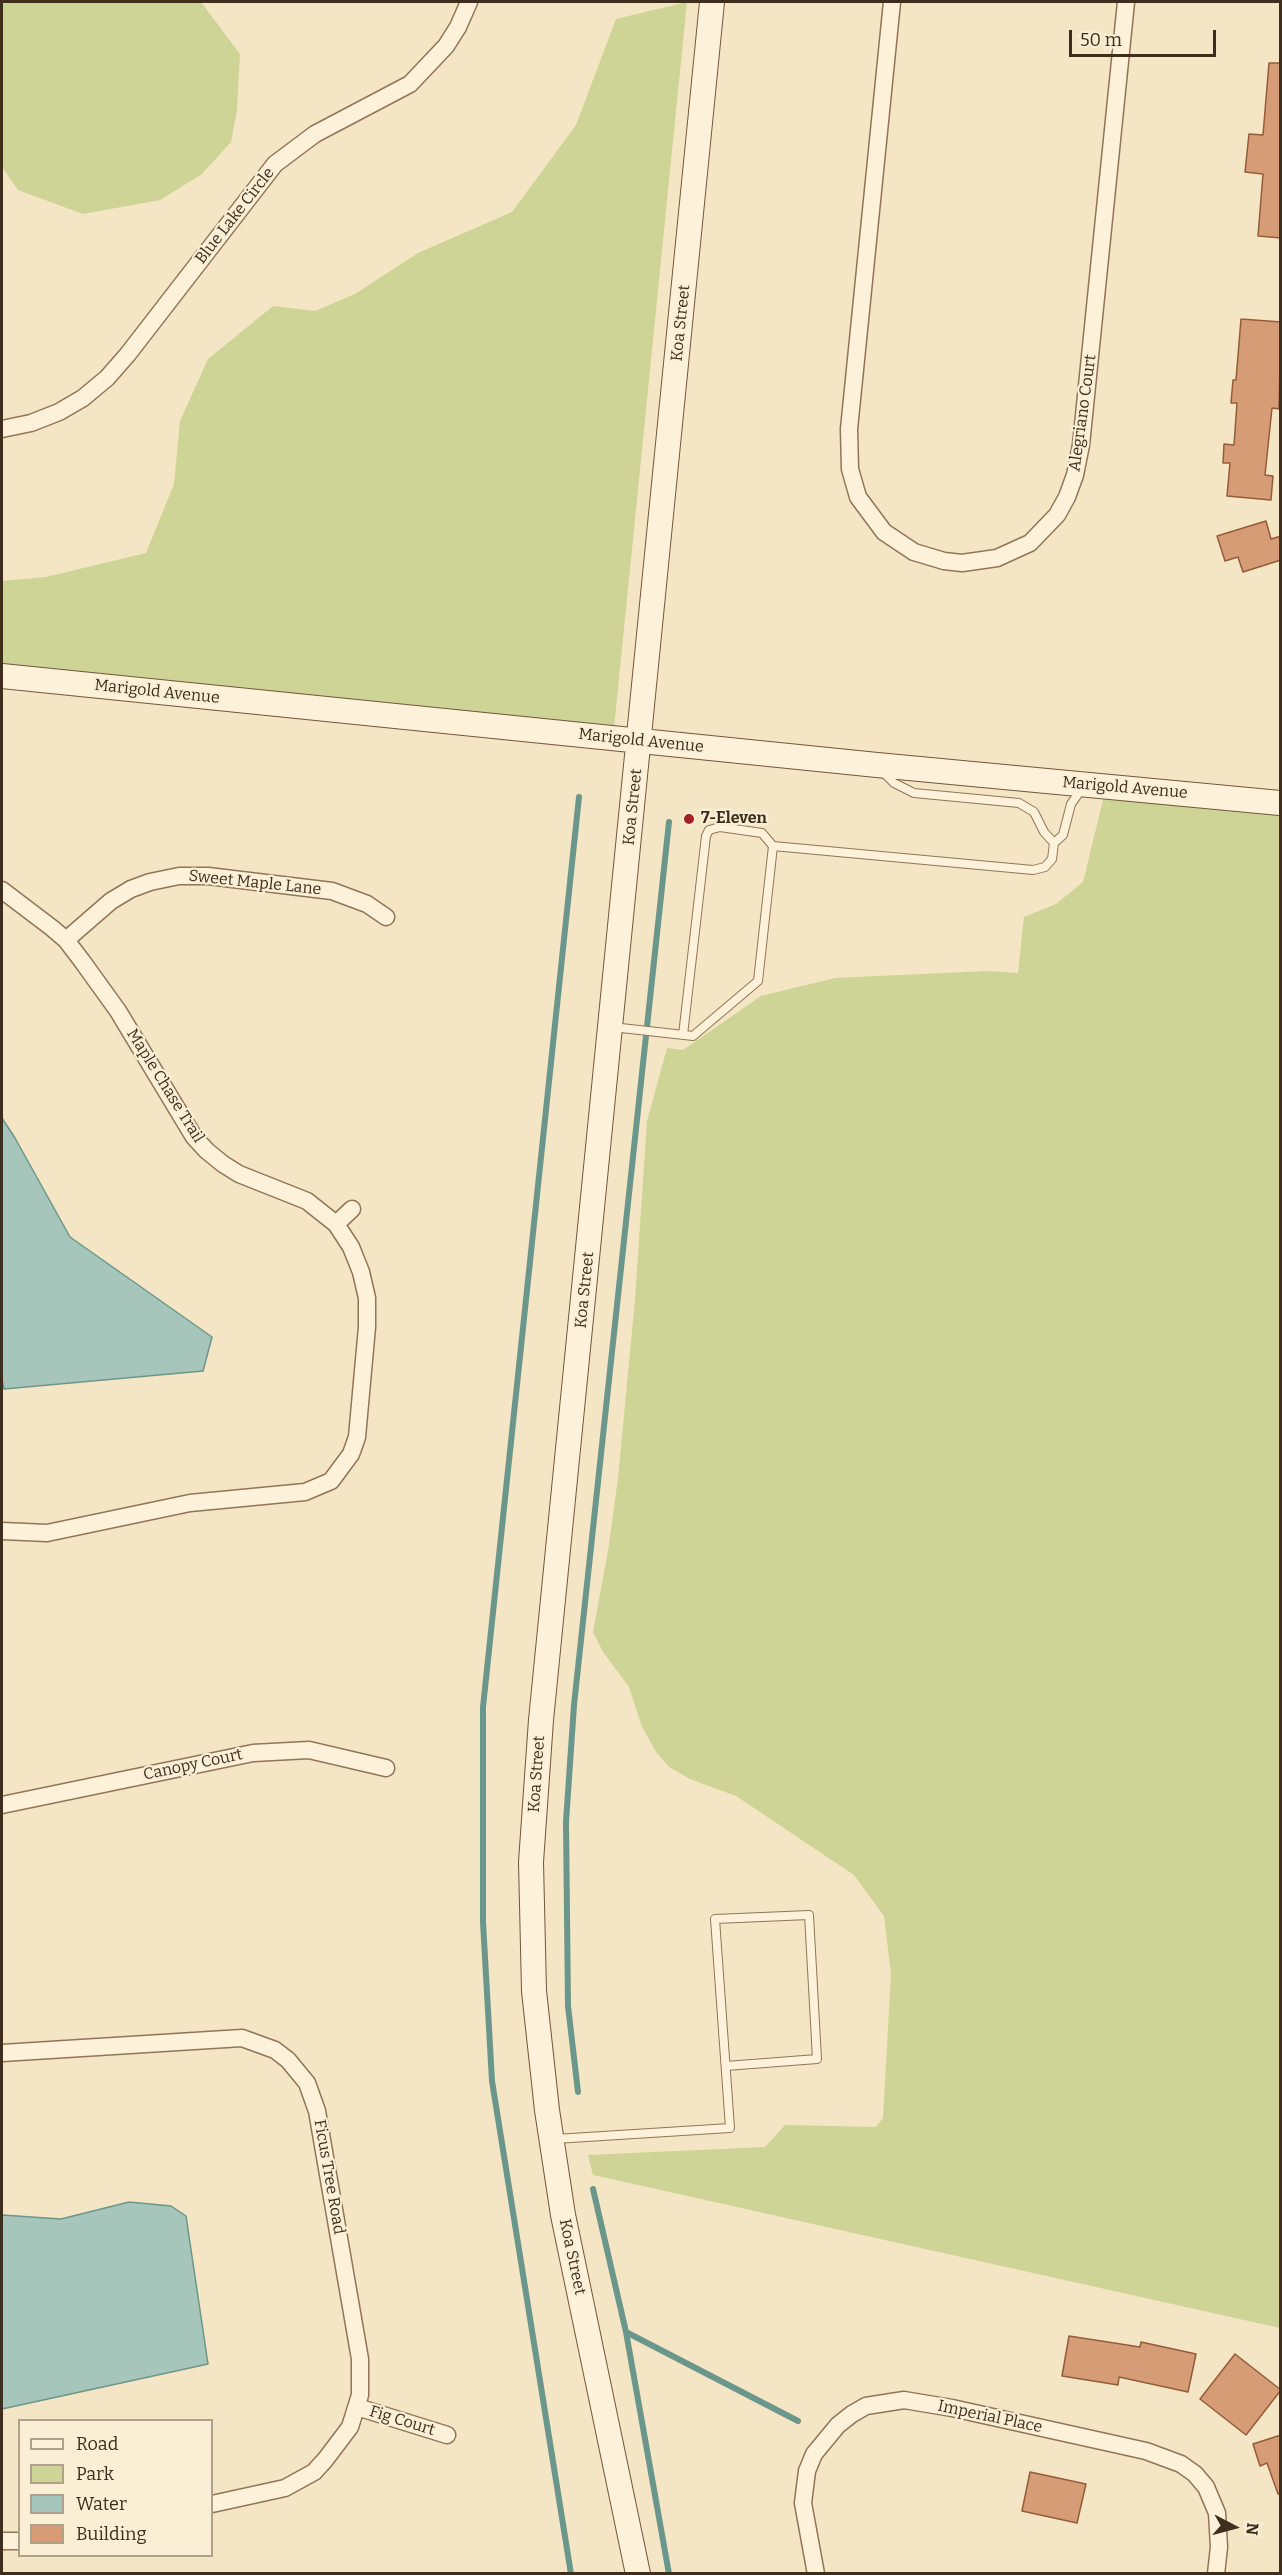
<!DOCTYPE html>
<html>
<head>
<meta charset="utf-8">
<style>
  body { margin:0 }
  #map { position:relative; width:1282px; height:2575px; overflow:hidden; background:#f4e5c4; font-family:Bitter,serif }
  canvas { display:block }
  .frame { position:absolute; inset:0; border:3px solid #3f2d1d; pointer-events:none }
  .legend { position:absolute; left:18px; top:2419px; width:195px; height:138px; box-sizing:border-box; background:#faeed5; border:2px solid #afa18b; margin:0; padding:8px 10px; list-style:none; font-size:18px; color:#3f2d1d }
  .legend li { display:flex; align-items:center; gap:12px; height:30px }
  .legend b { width:30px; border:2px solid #afa18b }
  .north { position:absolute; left:1204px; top:2497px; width:60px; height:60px; -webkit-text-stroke:4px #faeed5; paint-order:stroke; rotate:96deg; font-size:16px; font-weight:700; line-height:24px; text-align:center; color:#3f2d1d }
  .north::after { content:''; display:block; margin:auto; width:21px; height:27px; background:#3f2d1d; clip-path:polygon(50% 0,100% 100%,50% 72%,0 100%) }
  .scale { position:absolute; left:1069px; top:30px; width:147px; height:27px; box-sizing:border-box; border:3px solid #3f2d1d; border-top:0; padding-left:8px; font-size:18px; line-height:21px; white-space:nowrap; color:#3f2d1d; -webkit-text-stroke:4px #faeed5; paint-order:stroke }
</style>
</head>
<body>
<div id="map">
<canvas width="1282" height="2575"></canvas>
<div class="frame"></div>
<ul class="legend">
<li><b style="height:8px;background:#fdf1d9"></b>Road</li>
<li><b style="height:16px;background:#cdd496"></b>Park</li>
<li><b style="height:16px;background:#a6c6bc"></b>Water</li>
<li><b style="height:16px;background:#d69c75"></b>Building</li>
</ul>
<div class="north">N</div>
<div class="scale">50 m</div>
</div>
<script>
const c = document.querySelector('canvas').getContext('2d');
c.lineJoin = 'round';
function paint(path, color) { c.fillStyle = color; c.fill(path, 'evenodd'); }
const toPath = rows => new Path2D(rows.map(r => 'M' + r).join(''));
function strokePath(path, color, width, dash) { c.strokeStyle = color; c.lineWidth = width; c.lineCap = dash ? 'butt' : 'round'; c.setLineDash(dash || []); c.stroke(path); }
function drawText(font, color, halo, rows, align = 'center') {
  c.font = font + ' Bitter,serif'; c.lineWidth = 4.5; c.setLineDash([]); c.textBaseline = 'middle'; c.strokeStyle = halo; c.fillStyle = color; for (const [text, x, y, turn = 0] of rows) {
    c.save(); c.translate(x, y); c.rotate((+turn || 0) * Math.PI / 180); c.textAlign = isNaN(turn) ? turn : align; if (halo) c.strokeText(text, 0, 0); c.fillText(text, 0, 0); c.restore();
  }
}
paint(toPath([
  [2,2,201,2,240,54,237,110,231,142,202,174,160,200,83,214,18,190,2,167],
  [687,2,614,728,2,665,2,581,46,577,146,553,174,484,180,421,208,359,273,306,315,311,355,294,418,253,512,212,576,125,616,19],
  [1104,796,1280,813,1280,2328,593,2175,588,2155,765,2147,785,2125,876,2127,883,2118,891,1974,884,1916,854,1875,736,1796,690,1779,669,1767,656,1752,642,1727,629,1687,603,1652,593,1632,608,1551,618,1478,635,1300,647,1121,667,1048,683,1050,761,996,835,978,987,971,1018,973,1024,917,1056,904,1083,882]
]), '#cdd496');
const water = toPath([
  [2,1118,15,1138,70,1237,212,1337,203,1371,4,1389,2,1379,2,1118],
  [129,2202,171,2206,186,2216,208,2364,2,2409,2,2215,61,2219,129,2202]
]);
paint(water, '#a6c6bc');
strokePath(water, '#6b968b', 1.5);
strokePath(toPath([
  [578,2092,568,2006,566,1822,574,1705,669,822],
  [593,2189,626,2332,669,2574],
  [626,2332,798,2421],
  [571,2574,492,2081,483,1922,483,1707,579,797]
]), '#6b968b', 6);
const building = toPath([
  [1269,63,1281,63,1281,238,1258,236,1263,174,1245,172,1249,134,1263,135,1269,63],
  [1241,319,1281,322,1279,409,1272,408,1265,475,1273,476,1271,500,1227,496,1230,463,1223,463,1224,444,1234,445,1237,403,1231,403,1233,380,1236,380,1241,319],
  [1266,521,1271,539,1281,536,1281,560,1243,572,1238,557,1225,561,1217,536,1266,521],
  [1069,2336,1140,2347,1141,2342,1196,2354,1188,2392,1119,2377,1118,2385,1062,2376,1069,2336],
  [1235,2354,1281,2390,1246,2435,1200,2399,1235,2354],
  [1281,2435,1281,2494,1278,2494,1267,2463,1260,2466,1253,2444,1281,2435],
  [1030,2472,1086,2484,1077,2523,1022,2511,1030,2472]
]);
paint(building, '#d69c75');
strokePath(building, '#945c3a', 1.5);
const service = toPath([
  [882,771,894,783,914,793,1019,803,1034,812,1044,832,1054,843],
  [612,1027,693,1036,758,981,773,846,1033,870,1045,867,1052,859,1054,843,1063,835,1071,804,1083,787],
  [683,1035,706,836,709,830,720,827,762,833,773,846],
  [555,2139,730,2128,715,1919,809,1915,817,2059,726,2066]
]);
const minor = toPath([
  [892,2,849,429,850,469,858,497,884,532,914,552,944,561,962,563,997,558,1030,543,1057,515,1067,497,1075,475,1081,445,1126,2],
  [2,429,31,423,59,412,83,398,107,378,128,354,275,164,315,134,410,84,446,46,458,27,469,2],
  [2,890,52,928,66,940,82,961,118,1011,194,1137,207,1151,223,1164,239,1174,307,1201,336,1224,351,1247,361,1272,367,1298,367,1327,357,1437,351,1454,331,1481,305,1492,190,1503,47,1533,2,1531],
  [66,940,111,901,131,889,150,882,179,876,208,876,332,891,367,904,386,917],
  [336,1224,352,1209],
  [2,1805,253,1753,309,1750,386,1768],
  [2,2053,242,2038,275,2050,288,2060,307,2083,317,2111,360,2359,360,2395,350,2427,325,2460,314,2472,285,2488,212,2504],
  [357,2407,447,2435],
  [2,2541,20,2541],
  [816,2574,803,2503,807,2471,814,2454,838,2425,852,2414,866,2406,904,2400,952,2408,1146,2451,1181,2464,1195,2474,1206,2487,1217,2513,1219,2547,1216,2574]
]);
const secondary = toPath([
  [2,676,877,765,1280,803],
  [638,2574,563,2215,547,2110,534,1991,531,1862,541,1720,712,2]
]);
strokePath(service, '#917557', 10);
strokePath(minor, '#917557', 19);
strokePath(secondary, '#73563a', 26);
strokePath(service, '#fdf1d9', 8);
strokePath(minor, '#fdf1d9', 16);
strokePath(secondary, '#fdf1d9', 24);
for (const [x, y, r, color] of [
  [689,819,6,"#a81f23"]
]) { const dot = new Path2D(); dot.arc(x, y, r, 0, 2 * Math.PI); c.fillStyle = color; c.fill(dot); strokePath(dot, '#faeed5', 2); }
drawText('16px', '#3f2d1d', '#faeed5', [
  ["Blue Lake Circle",235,216,-52],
  ["Koa Street",681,323,-84],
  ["Alegriano Court",1083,413,-82],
  ["Marigold Avenue",157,692,6],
  ["Marigold Avenue",641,741,6],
  ["Marigold Avenue",1125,788,5],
  ["Koa Street",633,807,-84],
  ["Sweet Maple Lane",255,883,6],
  ["Maple Chase Trail",165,1086,58],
  ["Koa Street",585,1290,-84],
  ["Canopy Court",193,1765,-12],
  ["Koa Street",537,1774,-86],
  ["Ficus Tree Road",329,2177,80],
  ["Koa Street",572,2257,78],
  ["Imperial Place",990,2417,12],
  ["Fig Court",402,2421,17]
]);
drawText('bold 16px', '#3f2d1d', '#faeed5', [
  ["7-Eleven",701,819]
], 'left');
</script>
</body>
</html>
